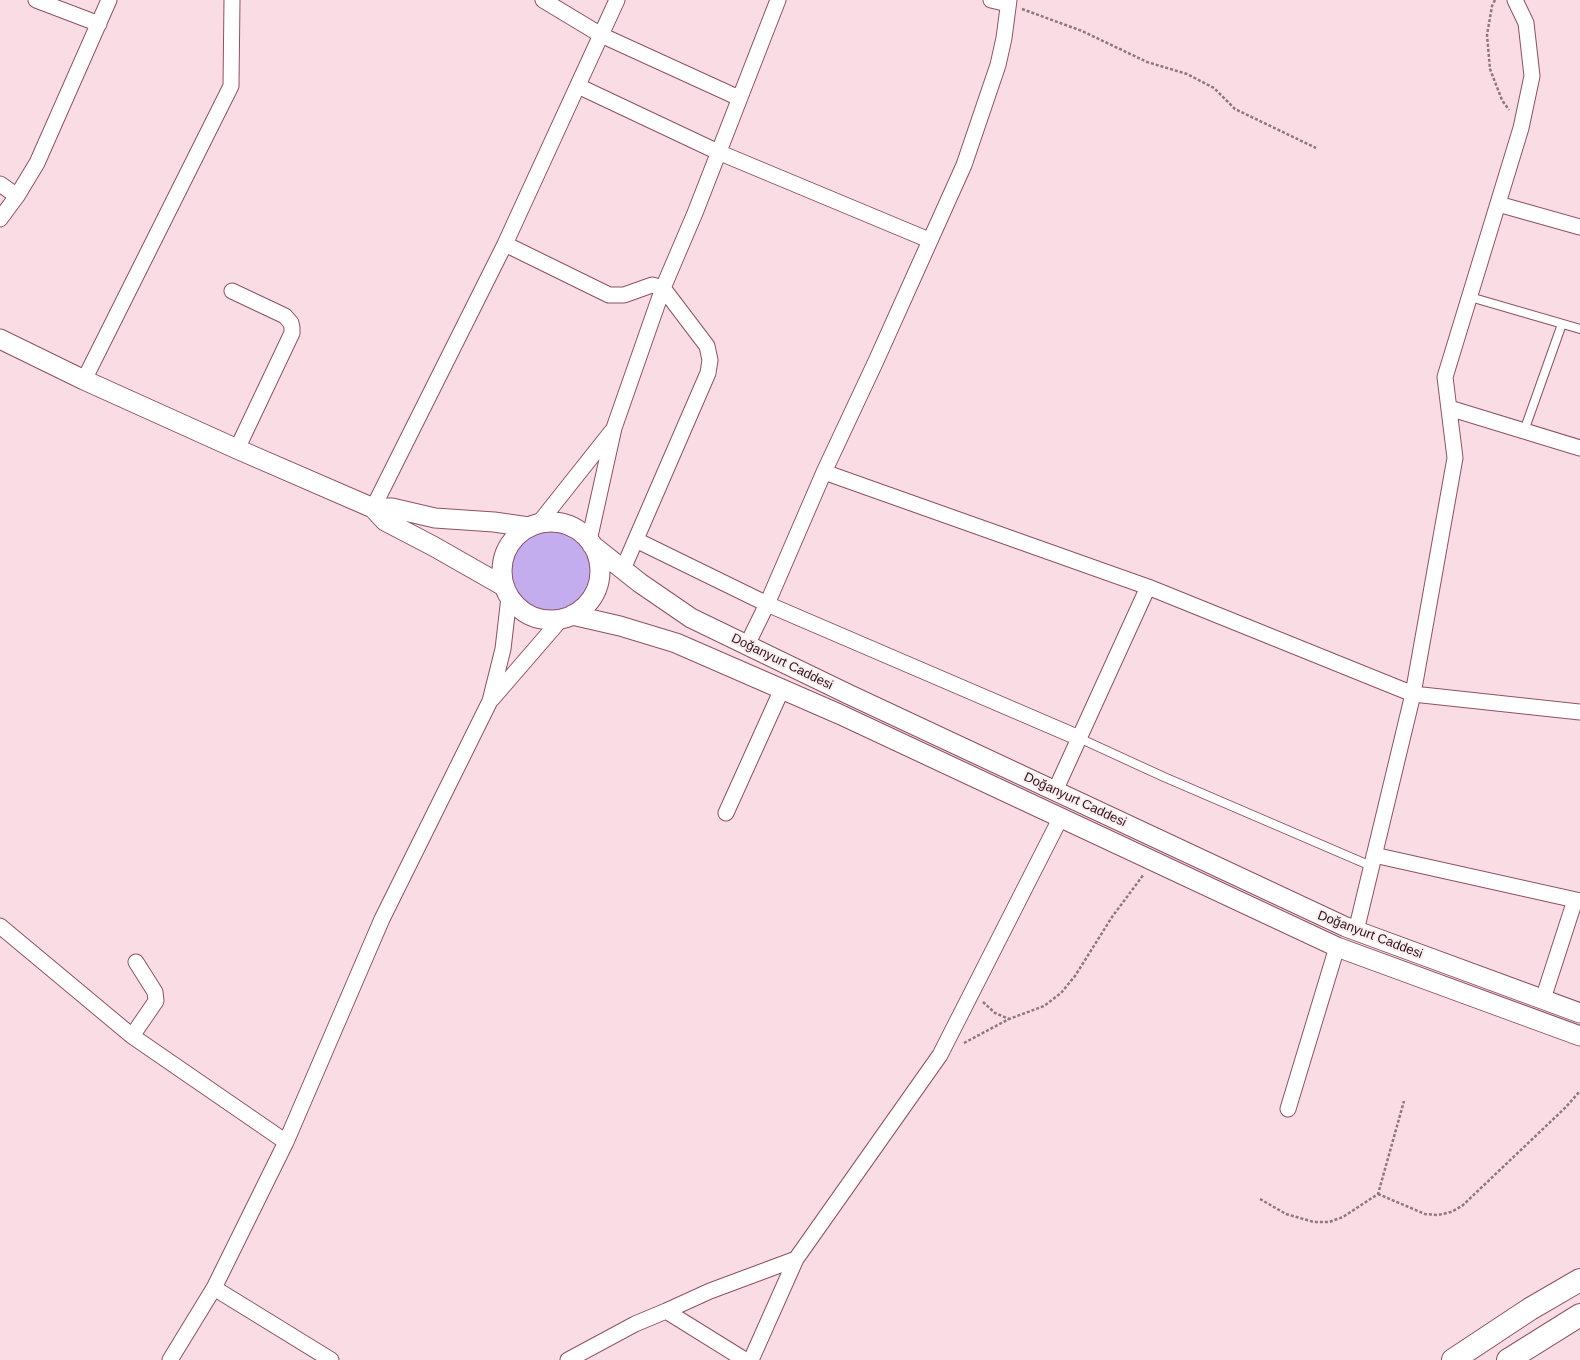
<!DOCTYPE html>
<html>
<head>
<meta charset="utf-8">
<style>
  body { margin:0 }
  canvas { display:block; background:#fadce4 }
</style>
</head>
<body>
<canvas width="1580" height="1360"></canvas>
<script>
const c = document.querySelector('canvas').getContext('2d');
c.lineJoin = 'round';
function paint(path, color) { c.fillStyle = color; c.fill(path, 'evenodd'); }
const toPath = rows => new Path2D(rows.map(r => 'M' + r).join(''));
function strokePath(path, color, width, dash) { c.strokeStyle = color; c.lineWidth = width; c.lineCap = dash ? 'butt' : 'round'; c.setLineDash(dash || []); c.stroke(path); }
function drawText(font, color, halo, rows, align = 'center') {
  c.font = font + ' Arial,sans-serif'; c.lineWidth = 4; c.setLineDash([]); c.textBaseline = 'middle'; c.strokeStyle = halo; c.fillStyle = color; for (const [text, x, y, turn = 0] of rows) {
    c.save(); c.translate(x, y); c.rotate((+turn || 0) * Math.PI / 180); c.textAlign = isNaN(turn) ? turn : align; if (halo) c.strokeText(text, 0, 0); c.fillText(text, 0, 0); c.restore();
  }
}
paint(toPath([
  '511 571a40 40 0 1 1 80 0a40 40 0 1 1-80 0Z'
]), '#c4adee');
const service = toPath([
  [1477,299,1580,329],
  [1524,431,1562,324],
  [1079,738,1164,777,1371,866]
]);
const minor = toPath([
  [36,0,99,24],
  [543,0,601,35,739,98],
  [991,0,1008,4],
  [578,86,718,152,929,240],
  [0,184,17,196],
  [1498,204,1580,227],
  [0,219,17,196,37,163,109,0],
  [505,244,609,295,624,295,652,285,663,288,707,346,710,360,708,373,623,569],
  [232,291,285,316,291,323,292,328,292,333,237,449],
  [84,380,231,86,232,0],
  [1449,408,1580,448],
  [824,472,1148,587,1413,694,1580,712],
  [373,508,505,244,617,0],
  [539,523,612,431],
  [636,540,767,604,1079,738],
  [589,541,614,428,663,288,695,213,778,0],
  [747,645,767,604,824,472,876,361,964,165,998,65,1004,38,1009,0],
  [492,699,562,618],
  [1055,791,1148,587],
  [726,813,782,689],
  [1374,855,1580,901],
  [0,926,132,1036,286,1142],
  [1356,931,1413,694,1455,458,1445,377,1521,128,1532,76,1526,23,1515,0],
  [1543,999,1575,900],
  [132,1036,156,1001,155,992,136,962],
  [1288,1109,1337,947],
  [214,1288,331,1360],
  [666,1311,745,1360],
  [170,1360,214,1288,286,1142,382,919,490,701,503,649,509,597],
  [568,1360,635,1324,666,1311,710,1291,796,1259],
  [751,1360,796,1259,940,1055,1061,817]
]);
const tertiary = toPath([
  [0,339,84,380,237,449,373,508,385,521,433,546,505,587],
  [373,508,392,508,435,518,494,522,529,527],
  '502 571a49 49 0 1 1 98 0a49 49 0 1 1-98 0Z',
  [592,545,640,583,691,618,848,694,1346,927,1580,1013],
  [572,615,620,626,676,643,839,714,1337,947,1580,1036]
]);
const primary = toPath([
  [1453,1360,1530,1309,1580,1280],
  [1508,1360,1580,1315]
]);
strokePath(service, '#8f5164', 10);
strokePath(minor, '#8f5164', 17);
strokePath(tertiary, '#8f5164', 21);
strokePath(primary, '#8f5164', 24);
strokePath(toPath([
  [1495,0,1492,6,1487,35,1490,69,1502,100,1509,110],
  [1022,9,1082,31,1147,62,1187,74,1214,88,1235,109,1316,148],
  [983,1002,995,1013,1009,1019],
  [964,1043,1009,1019,1044,1006,1061,993,1075,976,1112,917,1144,874],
  [1378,1194,1425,1214,1438,1215,1451,1212,1462,1206,1566,1107,1580,1091],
  [1260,1199,1286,1214,1314,1222,1329,1222,1343,1217,1378,1194,1404,1101]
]), '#92767e', 2.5, [3, 2]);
strokePath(service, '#fff', 8);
strokePath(minor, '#fff', 15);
strokePath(tertiary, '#fff', 19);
strokePath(primary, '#fff', 22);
drawText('13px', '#2d131b', '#fdeef2', [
  ["Doğanyurt Caddesi",782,662,26],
  ["Doğanyurt Caddesi",1075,800,25],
  ["Doğanyurt Caddesi",1370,935,21]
]);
</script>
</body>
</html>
